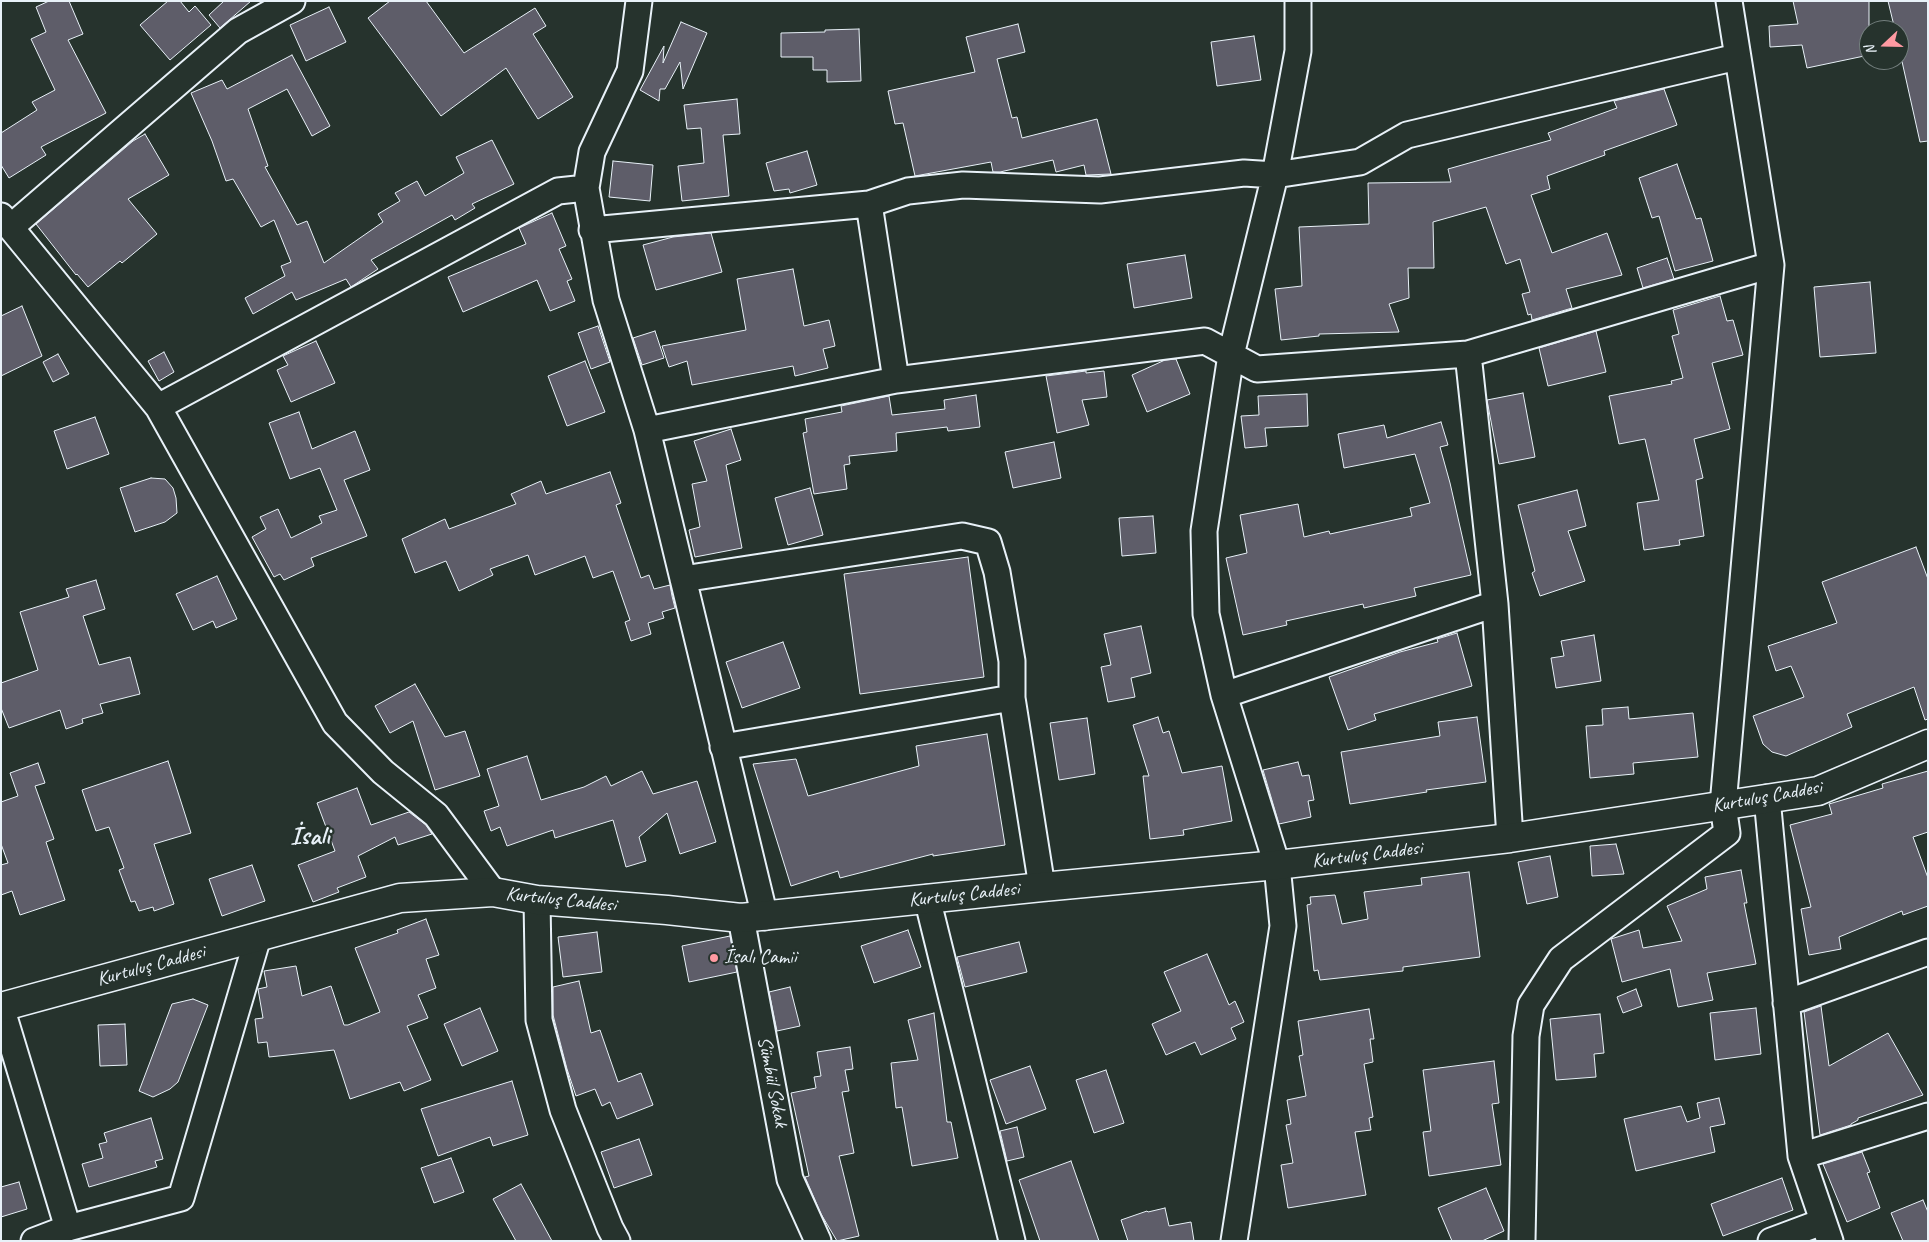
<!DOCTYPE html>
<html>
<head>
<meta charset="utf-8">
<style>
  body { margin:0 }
  #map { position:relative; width:1929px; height:1242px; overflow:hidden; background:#26332d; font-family:Caveat,sans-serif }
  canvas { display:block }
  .frame { position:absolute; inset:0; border:2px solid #e8f1f8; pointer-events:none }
  .north { position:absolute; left:1859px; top:20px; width:50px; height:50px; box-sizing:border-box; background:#26332d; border:1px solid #747f7e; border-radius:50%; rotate:249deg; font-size:14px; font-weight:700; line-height:20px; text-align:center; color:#e8f1f8 }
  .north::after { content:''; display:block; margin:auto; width:18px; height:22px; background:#ff9aa2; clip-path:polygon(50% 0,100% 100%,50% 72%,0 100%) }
</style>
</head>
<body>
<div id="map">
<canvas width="1929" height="1242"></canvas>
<div class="frame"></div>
<div class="north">N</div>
</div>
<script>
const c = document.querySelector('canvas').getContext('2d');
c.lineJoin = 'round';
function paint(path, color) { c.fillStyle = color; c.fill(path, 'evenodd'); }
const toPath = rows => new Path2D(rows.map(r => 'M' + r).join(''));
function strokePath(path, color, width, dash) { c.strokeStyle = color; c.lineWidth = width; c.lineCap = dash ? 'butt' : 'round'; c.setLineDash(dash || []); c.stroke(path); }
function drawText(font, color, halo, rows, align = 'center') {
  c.font = font + ' Caveat,sans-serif'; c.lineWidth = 4.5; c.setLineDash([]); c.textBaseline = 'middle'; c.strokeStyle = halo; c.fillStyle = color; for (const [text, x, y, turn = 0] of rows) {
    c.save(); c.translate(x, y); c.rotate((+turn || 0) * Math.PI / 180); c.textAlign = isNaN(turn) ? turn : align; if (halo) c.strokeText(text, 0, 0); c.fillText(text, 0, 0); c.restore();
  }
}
const building = toPath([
  [49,1,69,1,83,34,68,40,106,113,41,147,46,155,9,178,1,165,1,133,37,110,32,102,55,90,31,39,46,32,36,7,49,1],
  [168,1,180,1,189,12,195,6,211,25,170,60,140,25,168,1],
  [224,1,251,1,220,28,209,15,224,1],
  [390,1,426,1,464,53,535,8,546,26,533,34,573,97,538,119,506,68,441,116,368,18,390,1],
  [1793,1,1869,1,1869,55,1807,68,1802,45,1770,47,1769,26,1798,24,1793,1],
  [1888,1,1928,1,1928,141,1920,142,1899,48,1899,30,1895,30,1888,1],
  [329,7,346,42,306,61,290,25,329,7],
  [681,22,707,33,683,89,680,62,665,89,660,89,659,101,640,90,664,46,663,63,681,22],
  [1018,24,1025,52,997,59,1012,118,1017,117,1022,138,1097,119,1111,174,1086,175,1084,165,1056,172,1053,160,1000,172,993,172,991,162,915,176,903,123,895,124,888,91,975,72,966,37,1018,24],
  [859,29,861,81,827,82,827,70,813,70,813,57,781,57,781,33,825,32,825,30,859,29],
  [1254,36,1261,80,1217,86,1211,42,1254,36],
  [292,55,330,126,312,136,287,89,248,109,268,166,265,167,297,225,307,221,324,263,383,222,378,214,400,201,395,193,417,181,425,196,464,173,456,157,492,140,514,184,472,204,475,208,455,220,452,215,371,260,378,269,351,287,346,279,296,300,292,292,253,314,245,298,285,276,281,266,291,262,274,220,261,227,233,179,226,181,212,141,191,93,222,80,227,89,292,55],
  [1664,89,1677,125,1604,151,1605,155,1547,176,1550,189,1531,195,1552,253,1607,233,1622,275,1566,289,1572,308,1532,320,1531,314,1528,315,1522,294,1530,292,1520,259,1506,264,1486,207,1433,222,1434,268,1408,268,1409,298,1389,304,1399,332,1319,334,1319,336,1281,340,1275,289,1302,286,1299,227,1369,224,1368,183,1451,182,1448,169,1551,140,1548,133,1617,108,1614,101,1664,89],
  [737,99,740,134,723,135,729,196,682,201,678,166,704,163,701,128,687,129,684,105,737,99],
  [145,134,169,175,128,199,157,234,122,263,120,261,88,287,77,274,76,275,36,224,133,141,145,134],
  [807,151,817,185,790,193,789,189,774,191,766,163,807,151],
  [613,161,653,165,650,201,609,197,613,161],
  [1677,164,1696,219,1701,218,1713,261,1675,271,1659,216,1652,218,1639,178,1677,164],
  [552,213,566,246,559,249,572,279,567,281,575,301,550,311,537,280,463,312,448,277,526,244,519,228,552,213],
  [711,233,722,272,656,290,643,245,673,237,711,233],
  [1185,255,1192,298,1134,308,1127,264,1185,255],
  [1667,258,1674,279,1643,288,1637,268,1667,258],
  [793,269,804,326,829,320,835,346,823,349,828,368,795,376,793,366,692,385,687,361,669,367,662,346,746,330,737,279,793,269],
  [1870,282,1876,353,1820,357,1814,287,1870,282],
  [1720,296,1727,321,1733,320,1743,355,1712,363,1730,429,1694,439,1703,478,1696,480,1704,536,1679,540,1680,545,1644,550,1637,503,1659,500,1645,439,1619,444,1609,396,1672,384,1671,381,1683,378,1672,336,1679,334,1673,310,1720,296],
  [22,306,42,356,1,376,1,316,22,306],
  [598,326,610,362,591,369,578,333,598,326],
  [655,331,664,358,642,365,633,338,655,331],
  [1596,331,1606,372,1548,386,1539,348,1596,331],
  [316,341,335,383,291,402,277,370,288,365,283,356,316,341],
  [164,352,174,372,159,381,148,361,164,352],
  [58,354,69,374,53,382,43,362,58,354],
  [1176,359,1190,394,1147,412,1132,375,1165,360,1176,359],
  [585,361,605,412,567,426,548,376,585,361],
  [1086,371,1086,373,1104,371,1107,397,1082,400,1089,425,1057,433,1046,376,1086,371],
  [1523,393,1535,457,1499,464,1487,400,1523,393],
  [1307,394,1308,426,1265,428,1267,446,1245,448,1241,416,1259,415,1258,396,1307,394],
  [976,395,980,427,948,431,947,427,896,433,897,451,849,456,850,464,844,465,847,489,814,494,803,433,807,432,805,419,842,412,841,406,889,396,892,415,945,409,944,400,976,395],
  [299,412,312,449,355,431,370,470,344,480,367,536,311,558,314,566,284,580,280,574,274,577,252,537,266,529,260,517,278,509,291,538,322,523,319,516,337,510,320,468,290,479,269,423,299,412],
  [95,417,109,454,67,469,54,431,95,417],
  [1441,422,1448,445,1440,447,1450,483,1471,575,1414,588,1416,596,1364,608,1363,604,1286,621,1287,625,1243,635,1226,558,1247,553,1240,515,1298,504,1304,537,1329,531,1330,534,1412,516,1410,508,1430,503,1415,454,1344,468,1338,434,1384,425,1387,438,1441,422],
  [731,429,741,460,726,465,742,548,695,557,689,530,700,527,692,484,707,481,694,441,731,429],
  [1054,442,1061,478,1013,488,1005,452,1054,442],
  [610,472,621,503,616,505,641,578,649,575,654,589,670,585,672,596,675,608,662,612,664,618,648,623,651,634,631,641,625,622,630,620,613,571,593,578,585,556,535,575,528,555,490,569,493,575,459,591,446,561,415,573,402,539,445,519,449,529,516,504,511,494,541,481,546,494,610,472],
  [151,478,165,479,173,488,176,498,177,513,165,522,135,532,120,488,151,478],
  [810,488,823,535,788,545,775,498,810,488],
  [1577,490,1586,526,1568,531,1585,581,1540,596,1532,573,1535,571,1518,505,1577,490],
  [1153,516,1156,553,1122,556,1119,518,1153,516],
  [1916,547,1928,579,1928,719,1925,720,1914,687,1847,714,1852,727,1786,756,1772,752,1763,744,1753,716,1804,697,1791,666,1776,671,1768,646,1837,623,1822,582,1916,547],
  [968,557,984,677,860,694,844,574,968,557],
  [217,576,237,619,216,628,213,621,193,630,176,594,217,576],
  [96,580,105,609,83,616,99,665,130,657,140,694,100,704,103,713,82,719,83,723,66,729,60,710,9,728,1,708,1,683,38,670,20,612,69,597,66,589,96,580],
  [1141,626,1151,673,1131,678,1135,697,1108,702,1101,667,1111,665,1104,634,1141,626],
  [1457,633,1472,686,1374,714,1376,720,1348,730,1329,677,1400,652,1438,642,1437,639,1457,633],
  [1594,635,1601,681,1556,688,1551,658,1564,656,1561,641,1594,635],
  [783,642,800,688,742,708,726,662,783,642],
  [415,684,445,737,465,731,480,776,435,790,413,721,390,733,375,706,415,684],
  [1628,707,1629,719,1693,713,1698,757,1633,763,1634,774,1590,778,1586,726,1603,725,1602,709,1628,707],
  [1158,717,1163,733,1169,731,1182,773,1222,766,1232,821,1183,830,1184,835,1150,839,1143,776,1149,776,1133,725,1158,717],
  [1477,717,1486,782,1426,790,1427,792,1350,804,1341,752,1440,736,1438,722,1477,717],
  [1087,718,1095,774,1059,780,1050,723,1087,718],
  [987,734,1005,845,933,856,933,854,840,878,838,871,791,886,753,764,796,759,808,796,919,766,916,746,987,734],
  [527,756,541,800,584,787,606,776,611,786,642,771,653,794,697,781,716,842,680,854,667,813,639,837,646,861,626,867,613,820,555,838,553,830,507,846,500,827,491,831,484,811,499,806,487,769,527,756],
  [168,761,191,833,154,844,174,904,154,911,153,907,139,911,135,901,131,902,119,870,124,868,109,827,96,831,82,790,168,761],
  [1298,762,1302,776,1309,775,1314,800,1308,801,1311,817,1279,824,1263,770,1298,762],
  [38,763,45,783,35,786,54,839,46,842,65,900,20,915,12,891,1,895,1,865,8,863,1,844,1,802,18,796,10,773,38,763],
  [1928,771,1928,832,1913,837,1928,878,1928,906,1903,915,1902,911,1839,937,1841,949,1809,955,1801,909,1811,907,1790,825,1832,814,1829,804,1883,788,1882,784,1928,771],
  [357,788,371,825,409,812,426,825,432,834,398,845,395,837,358,856,366,877,337,888,339,892,313,902,298,865,335,851,317,803,357,788],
  [1616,844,1624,874,1592,876,1590,846,1616,844],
  [1550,856,1558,897,1527,904,1518,862,1550,856],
  [252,865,265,901,222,916,209,879,252,865],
  [1741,870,1747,903,1744,903,1756,964,1707,973,1713,1000,1678,1007,1670,969,1622,982,1611,939,1639,930,1643,948,1682,941,1667,906,1707,889,1705,877,1741,870],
  [1469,872,1480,957,1403,967,1403,971,1320,980,1318,970,1314,971,1307,905,1311,904,1310,897,1335,895,1342,924,1368,919,1364,892,1422,885,1421,878,1469,872],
  [426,919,439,955,426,959,436,988,418,995,428,1018,407,1026,431,1080,404,1091,400,1082,350,1099,334,1050,269,1057,267,1042,258,1043,255,1019,263,1018,258,989,267,987,264,971,296,966,302,996,331,986,344,1025,348,1025,380,1012,355,948,398,933,397,930,426,919],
  [908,930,921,967,874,983,861,946,908,930],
  [597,932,602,972,563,977,558,937,597,932],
  [730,936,737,972,689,982,682,946,730,936],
  [1019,942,1027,972,965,987,957,957,1019,942],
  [1207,954,1229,1005,1235,1001,1244,1022,1231,1028,1236,1039,1201,1055,1195,1042,1166,1055,1152,1024,1181,1011,1164,972,1207,954],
  [579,981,591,1033,600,1030,618,1082,641,1073,653,1105,617,1119,610,1102,602,1106,595,1089,576,1096,567,1069,553,1015,553,987,579,981],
  [790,987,800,1026,777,1031,769,992,790,987],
  [1636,989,1642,1006,1623,1013,1617,997,1636,989],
  [193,999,208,1005,178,1082,170,1089,153,1097,139,1091,172,1004,193,999],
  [1821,1006,1829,1066,1888,1033,1923,1095,1858,1118,1858,1120,1851,1124,1851,1125,1820,1135,1804,1012,1821,1006],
  [480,1008,498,1051,462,1066,444,1024,480,1008],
  [1756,1008,1761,1054,1715,1060,1710,1013,1756,1008],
  [1369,1009,1374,1039,1370,1039,1373,1062,1364,1064,1373,1117,1369,1118,1371,1130,1355,1132,1366,1195,1288,1208,1281,1165,1293,1163,1286,1125,1291,1124,1287,1100,1306,1096,1299,1056,1303,1055,1298,1021,1369,1009],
  [934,1013,947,1122,951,1122,958,1158,912,1166,902,1107,896,1108,891,1063,918,1060,908,1020,934,1013],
  [1600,1014,1604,1053,1594,1054,1596,1077,1556,1080,1550,1019,1600,1014],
  [125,1024,127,1065,100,1066,98,1025,125,1024],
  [850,1047,853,1069,845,1070,849,1091,842,1092,854,1153,839,1156,859,1236,837,1241,821,1214,805,1177,809,1176,791,1093,816,1088,814,1077,821,1076,817,1052,850,1047],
  [1494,1061,1499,1103,1492,1104,1501,1165,1429,1176,1423,1132,1431,1131,1423,1070,1494,1061],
  [1030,1066,1046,1109,1006,1124,990,1080,1030,1066],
  [1106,1070,1124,1123,1094,1133,1076,1080,1106,1070],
  [512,1081,528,1135,493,1146,490,1137,438,1156,421,1109,512,1081],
  [1719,1098,1725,1124,1710,1127,1715,1152,1636,1171,1624,1119,1681,1106,1687,1122,1700,1118,1697,1103,1719,1098],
  [151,1118,163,1159,155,1161,157,1167,89,1187,82,1164,103,1158,99,1144,107,1142,104,1133,151,1118],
  [1017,1127,1024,1157,1007,1161,1000,1131,1017,1127],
  [639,1139,652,1175,614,1188,601,1152,639,1139],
  [1862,1152,1870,1172,1867,1173,1880,1208,1847,1222,1823,1164,1862,1152],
  [451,1158,464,1192,434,1203,421,1168,451,1158],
  [1071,1161,1099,1241,1040,1241,1019,1180,1071,1161],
  [1782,1178,1793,1210,1723,1236,1711,1204,1782,1178],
  [19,1182,27,1209,1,1217,1,1187,19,1182],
  [521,1184,552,1241,516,1241,493,1199,521,1184],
  [1486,1188,1504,1231,1482,1241,1452,1241,1438,1208,1486,1188],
  [1923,1200,1928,1212,1928,1241,1903,1241,1891,1213,1923,1200],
  [1165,1208,1169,1226,1191,1222,1194,1241,1128,1241,1121,1220,1147,1211,1148,1212,1165,1208]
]);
paint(building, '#5e5d69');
strokePath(building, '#e8f1f8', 1);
const minor = toPath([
  [639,1,630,71,592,152,586,188,606,300,647,430,765,917],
  [869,204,908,191,963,185,1100,190,1244,173,1275,175,1360,162,1407,135,1737,57],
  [1,216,158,407,335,723,383,772,436,815,493,892],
  [11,227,238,31,292,1],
  [592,230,869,204,896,380],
  [1468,354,1495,604,1510,838],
  [158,407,558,191,586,188],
  [647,430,896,380,1205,341,1257,369,1468,354,1771,265],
  [683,579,962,536,988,542,997,572,1012,661,1012,698,1042,887],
  [1224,695,1495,604],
  [723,747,1012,698],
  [1767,798,1801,1156,1830,1241],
  [927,898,1012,1241],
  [537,900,539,1020,563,1110,610,1228,617,1241],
  [741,918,790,1179,818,1241],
  [1786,1003,1928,952],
  [1,1007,68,1228],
  [1801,1156,1928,1116],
  [34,1241,68,1228,181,1198,258,937],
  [1234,1241,1283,926,1277,865,1224,695,1206,614,1204,531,1231,355,1275,175,1298,51,1298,1],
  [1522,1241,1526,1036,1531,1005,1561,959,1727,833,1723,805,1771,265,1729,1],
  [1771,1241,1822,1222]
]);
const major = toPath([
  [1,1007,400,898,493,892,537,900,667,910,741,918,1042,887,1277,865,1510,838,1818,791,1928,744]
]);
strokePath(minor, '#e8f1f8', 29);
strokePath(major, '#e8f1f8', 31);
strokePath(minor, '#26332d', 25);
strokePath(major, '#26332d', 28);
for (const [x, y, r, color] of [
  [714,958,5,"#ff9aa2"]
]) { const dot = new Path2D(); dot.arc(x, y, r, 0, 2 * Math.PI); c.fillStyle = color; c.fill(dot); strokePath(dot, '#26332d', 2); }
drawText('20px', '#e8f1f8', '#26332d', [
  ["Kurtuluş Caddesi",1767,797,-10],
  ["Kurtuluş Caddesi",1367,855,-7],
  ["Kurtuluş Caddesi",964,895,-6],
  ["Kurtuluş Caddesi",561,900,6],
  ["Kurtuluş Caddesi",151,966,-15],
  ["Sümbül Sokak",772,1082,79]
]);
drawText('20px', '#e8f1f8', '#26332d', [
  ["İsalı Camii",724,958]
], 'left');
drawText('bold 25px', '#e8f1f8', '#26332d', [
  ["İsali",310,837]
]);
</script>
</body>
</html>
